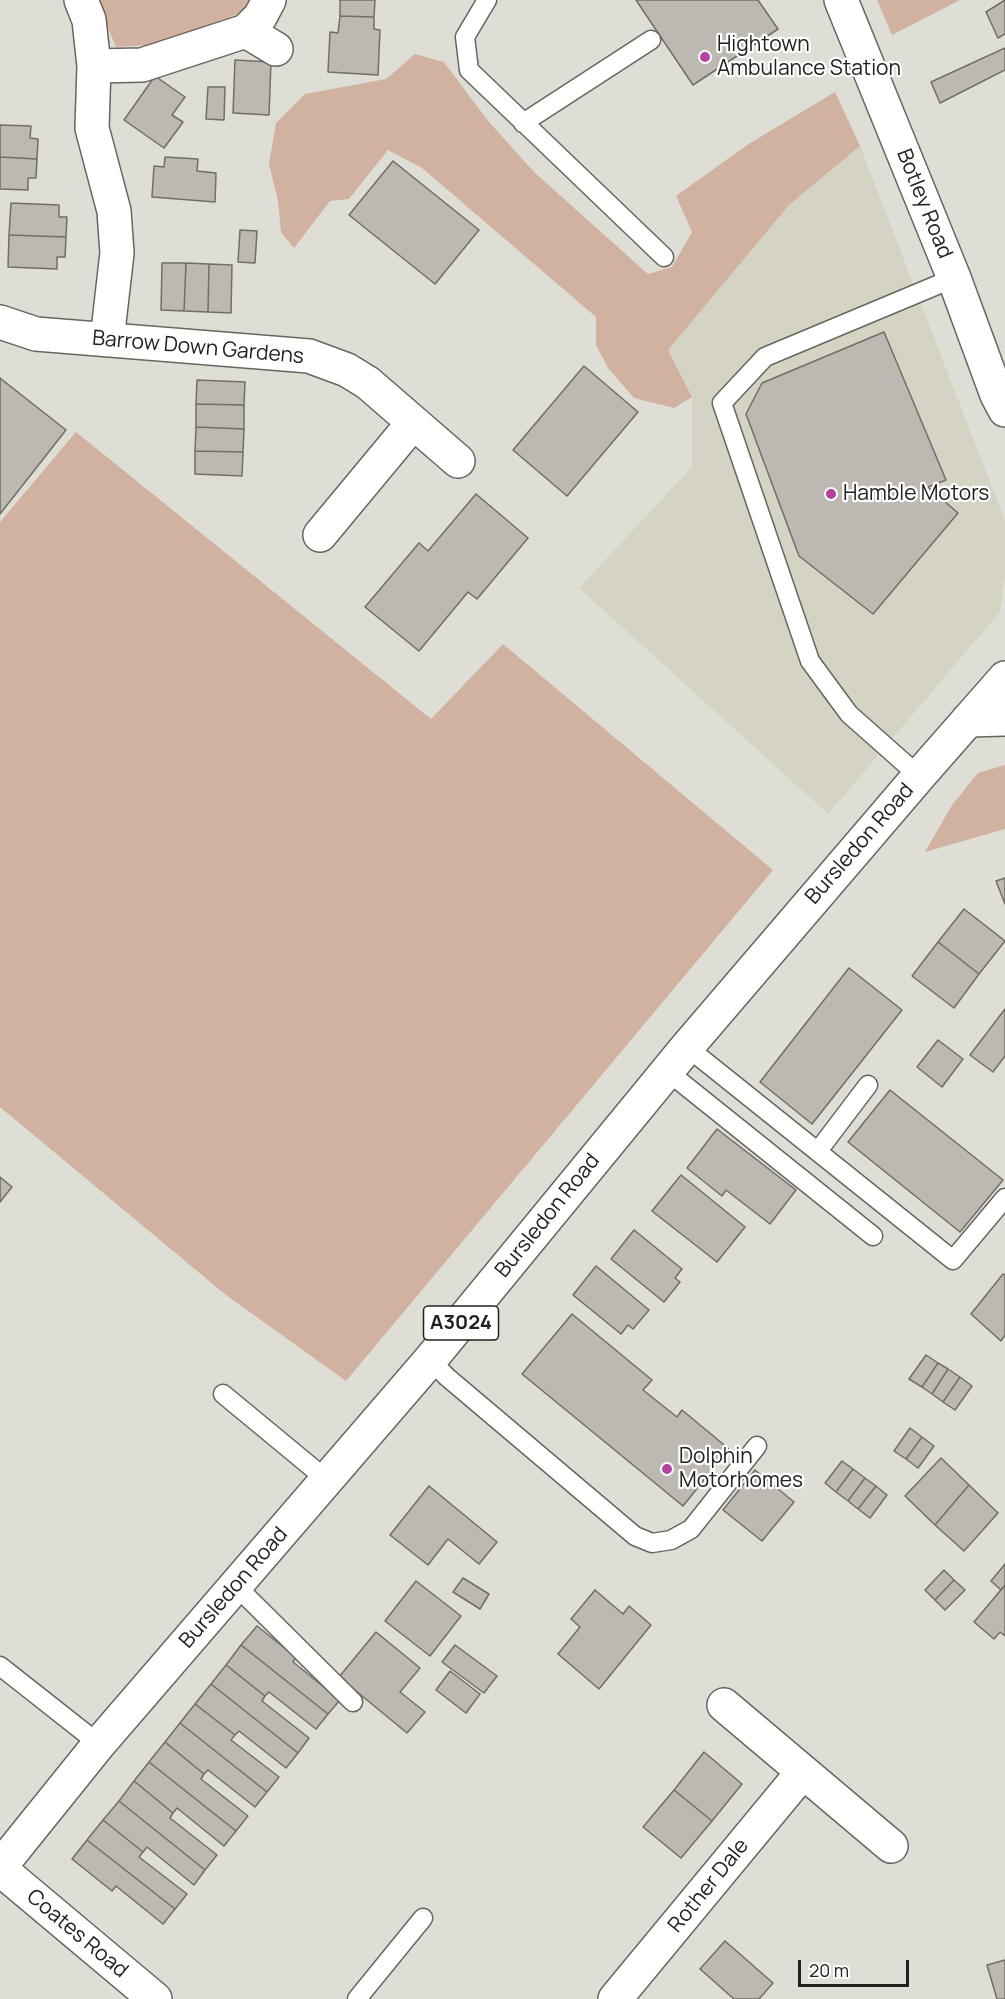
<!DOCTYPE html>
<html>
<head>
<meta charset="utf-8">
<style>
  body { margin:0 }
  #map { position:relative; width:1005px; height:1999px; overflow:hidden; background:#dfded6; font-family:Manrope,sans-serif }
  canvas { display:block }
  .scale { position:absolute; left:798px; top:1960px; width:111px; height:27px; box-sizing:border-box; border:3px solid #21211e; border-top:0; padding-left:8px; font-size:18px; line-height:21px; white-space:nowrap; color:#21211e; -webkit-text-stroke:4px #fff; paint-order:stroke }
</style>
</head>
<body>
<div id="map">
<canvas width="1005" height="1999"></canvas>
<div class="scale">20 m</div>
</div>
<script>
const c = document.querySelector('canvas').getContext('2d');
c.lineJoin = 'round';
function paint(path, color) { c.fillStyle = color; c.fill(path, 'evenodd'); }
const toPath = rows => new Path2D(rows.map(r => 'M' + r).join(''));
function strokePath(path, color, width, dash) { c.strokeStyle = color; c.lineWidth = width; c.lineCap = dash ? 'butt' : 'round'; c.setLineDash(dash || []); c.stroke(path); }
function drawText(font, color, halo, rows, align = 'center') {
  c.font = font + ' Manrope,sans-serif'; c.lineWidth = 4.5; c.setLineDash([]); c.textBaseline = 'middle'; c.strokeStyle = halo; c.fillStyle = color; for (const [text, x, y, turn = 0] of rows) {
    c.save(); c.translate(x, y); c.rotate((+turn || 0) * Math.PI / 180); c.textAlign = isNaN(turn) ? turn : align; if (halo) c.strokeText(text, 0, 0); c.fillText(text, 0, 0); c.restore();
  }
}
paint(toPath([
  [860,146,1005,521,1005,574,1000,612,828,814,579,588,692,467,692,397,652,319]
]), '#d5d4c4');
paint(toPath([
  [96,0,250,0,243,12,154,45,116,47],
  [877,0,960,0,892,35],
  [415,54,444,62,489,122,535,173,648,274,672,267,692,232,676,196,747,145,835,92,860,146,789,205,668,350,692,397,674,408,634,398,608,368,596,345,596,317,422,168,388,150,349,199,330,201,294,248,281,232,278,201,269,164,276,123,305,94,386,79],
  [76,432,431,719,503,644,773,870,346,1381,226,1295,0,1107,0,522],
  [1005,765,1005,829,925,852,952,805,978,773]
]), '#d1b2a0');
const building = toPath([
  [340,0,375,0,374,17,340,16,340,0],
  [636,0,758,0,778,29,693,85,636,0],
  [1005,0,1005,34,998,38,986,12,1005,0],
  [340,16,374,17,374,29,380,30,378,75,328,72,330,32,338,33,340,16],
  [1005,48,1005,70,940,103,931,82,1005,48],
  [235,60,271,62,269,115,233,113,235,60],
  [155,76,185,97,172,115,183,122,164,148,124,120,155,76],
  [208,87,225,87,224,120,206,119,208,87],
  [0,125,31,126,30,138,38,139,37,159,0,157,0,125],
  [0,157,37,159,36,178,28,178,28,190,0,189,0,157],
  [165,157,198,159,197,171,216,173,215,202,152,197,154,166,164,167,165,157],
  [393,161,479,230,435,284,349,215,393,161],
  [11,203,59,205,59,217,67,217,66,237,9,235,11,203],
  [240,230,257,231,255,263,238,262,240,230],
  [9,235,66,237,65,257,57,257,57,269,8,267,9,235],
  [162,263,186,263,184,311,161,310,162,263],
  [186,263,209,264,208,312,184,311,186,263],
  [209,264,232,265,231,313,208,312,209,264],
  [884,332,946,480,928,487,958,513,873,614,799,556,746,414,762,383,884,332],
  [584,366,638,412,567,496,513,450,584,366],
  [0,378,66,430,0,514,0,378],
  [197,380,245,382,244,405,196,404,197,380],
  [196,404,244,405,244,429,196,427,196,404],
  [196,427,244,429,243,452,195,451,196,427],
  [195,451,243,452,242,476,195,474,195,451],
  [476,494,528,538,477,599,468,592,419,651,365,607,419,543,428,551,476,494],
  [1005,878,1005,904,996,881,1005,878],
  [964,909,1005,941,979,974,938,942,964,909],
  [938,942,979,974,954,1008,912,976,938,942],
  [849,968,902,1010,812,1124,760,1082,849,968],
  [1005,1009,1005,1056,993,1072,970,1055,1005,1009],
  [938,1040,963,1059,942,1087,917,1067,938,1040],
  [890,1090,1003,1180,960,1232,848,1142,890,1090],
  [717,1129,796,1190,770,1224,726,1190,722,1196,687,1168,717,1129],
  [681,1175,745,1227,717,1262,652,1211,681,1175],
  [0,1177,12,1187,0,1202,0,1177],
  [634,1230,682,1269,675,1278,680,1282,664,1302,611,1259,634,1230],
  [596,1266,649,1310,633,1329,628,1325,621,1334,573,1295,596,1266],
  [1003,1274,1005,1275,1005,1335,1001,1341,971,1314,1003,1274],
  [572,1314,652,1380,643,1390,677,1417,682,1410,729,1449,683,1506,522,1374,572,1314],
  [926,1355,938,1363,922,1387,909,1379,926,1355],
  [938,1363,948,1369,932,1394,922,1387,938,1363],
  [948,1369,960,1377,943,1402,932,1394,948,1369],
  [960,1377,972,1386,955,1410,943,1402,960,1377],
  [910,1428,922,1437,906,1459,894,1451,910,1428],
  [922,1437,934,1446,918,1468,906,1459,922,1437],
  [941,1458,969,1485,935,1525,905,1496,941,1458],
  [842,1461,853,1469,836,1492,825,1483,842,1461],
  [853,1469,865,1478,848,1501,836,1492,853,1469],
  [755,1470,794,1502,762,1541,723,1510,755,1470],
  [865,1478,876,1486,858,1509,848,1501,865,1478],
  [969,1485,998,1513,964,1551,935,1525,969,1485],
  [429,1486,497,1542,479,1564,448,1539,428,1565,390,1535,429,1486],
  [876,1486,887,1495,870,1518,858,1509,876,1486],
  [1005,1564,1005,1585,1001,1590,991,1581,1005,1564],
  [944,1570,954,1580,935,1600,925,1590,944,1570],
  [463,1578,489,1594,480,1609,453,1592,463,1578],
  [954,1580,965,1590,945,1610,935,1600,954,1580],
  [416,1581,461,1616,430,1656,385,1621,416,1581],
  [1005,1585,1005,1636,1000,1632,994,1639,974,1622,1005,1585],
  [595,1590,623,1614,629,1606,651,1625,599,1689,558,1654,580,1627,571,1619,595,1590],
  [257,1626,296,1657,293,1662,340,1700,328,1714,241,1645,257,1626],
  [376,1632,420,1668,400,1692,425,1712,407,1733,339,1677,376,1632],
  [241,1645,328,1714,316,1729,269,1692,265,1696,226,1665,241,1645],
  [455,1645,497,1676,484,1693,442,1662,455,1645],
  [226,1665,265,1696,262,1701,309,1738,298,1753,211,1684,226,1665],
  [450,1671,480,1694,466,1713,436,1690,450,1671],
  [211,1684,298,1753,286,1768,239,1731,235,1735,195,1704,211,1684],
  [195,1704,235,1735,231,1740,279,1777,267,1792,180,1723,195,1704],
  [180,1723,267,1792,255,1807,208,1770,204,1774,165,1742,180,1723],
  [165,1742,204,1774,201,1779,248,1816,236,1831,149,1762,165,1742],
  [704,1752,742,1784,712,1821,674,1790,704,1752],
  [149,1762,236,1831,224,1846,177,1808,173,1813,134,1781,149,1762],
  [134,1781,173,1813,170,1818,217,1855,205,1870,119,1801,134,1781],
  [674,1790,712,1821,681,1858,643,1827,674,1790],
  [119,1801,205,1870,194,1885,147,1847,143,1852,103,1820,119,1801],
  [103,1820,143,1852,139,1857,187,1894,175,1909,87,1840,103,1820],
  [87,1840,175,1909,163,1924,116,1886,112,1891,72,1859,87,1840],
  [725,1941,773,1983,759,1999,734,1999,700,1969,725,1941],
  [1005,1960,1005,1999,997,1999,987,1965,1005,1960]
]);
paint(building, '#bdb8b1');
strokePath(building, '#726d67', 1.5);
const lane = toPath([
  [487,0,465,37,469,70,664,257],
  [523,123,651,40],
  [919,776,849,714,810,661,722,403,765,357,954,278],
  [687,1047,953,1260,1005,1198],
  [667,1071,873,1236],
  [818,1151,868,1085],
  [430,1360,447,1377,635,1536,652,1543,671,1540,691,1529,757,1446],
  [223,1394,327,1480],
  [236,1586,353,1702],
  [0,1666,99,1744],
  [357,1999,423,1918]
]);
const street = toPath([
  [81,0,89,20,94,66,92,128,114,211,117,253,107,340],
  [841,0,954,278,997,395,1005,410],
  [246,31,276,49],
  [94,66,142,65,246,31,260,17,269,0],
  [0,322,36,334,309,356,347,370,368,383,458,461],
  [320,535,413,423],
  [724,1705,891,1846],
  [0,1869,155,1999],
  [615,1999,802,1773]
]);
const secondary = toPath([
  [968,720,1005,719]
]);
const primary = toPath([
  [0,1867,99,1744,430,1360,687,1047,919,776,1005,678]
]);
strokePath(lane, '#67665e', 21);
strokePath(street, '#67665e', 36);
strokePath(secondary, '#67665e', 36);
strokePath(primary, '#67665e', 36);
strokePath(lane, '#fff', 18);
strokePath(street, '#fff', 33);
strokePath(secondary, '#fff', 33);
strokePath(primary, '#fff', 33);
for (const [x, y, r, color] of [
  [705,57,6,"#b443a0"],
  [831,494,6,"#b443a0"],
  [667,1469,6,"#b443a0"]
]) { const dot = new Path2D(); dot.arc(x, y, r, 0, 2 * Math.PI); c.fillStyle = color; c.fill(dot); strokePath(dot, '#fff', 2); }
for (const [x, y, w] of [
  [461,1323,75]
]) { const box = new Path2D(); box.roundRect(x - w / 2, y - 17, w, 34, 4.5); c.fillStyle = '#fff'; c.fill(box); strokePath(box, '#21211e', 1.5); }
drawText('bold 20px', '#21211e', null, [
  ["A3024",461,1323]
]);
drawText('21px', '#21211e', '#fff', [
  ["Hightown",717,45],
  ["Ambulance Station",717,69],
  ["Hamble Motors",843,494],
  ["Dolphin",679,1457],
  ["Motorhomes",679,1481]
], 'left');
drawText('21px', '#21211e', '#fff', [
  ["Botley Road",924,204,68],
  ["Barrow Down Gardens",198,348,5],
  ["Bursledon Road",860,844,-49],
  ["Bursledon Road",548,1216,-51],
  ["Bursledon Road",234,1588,-49],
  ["Rother Dale",709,1886,-51],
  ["Coates Road",77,1934,40]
]);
</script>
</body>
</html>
